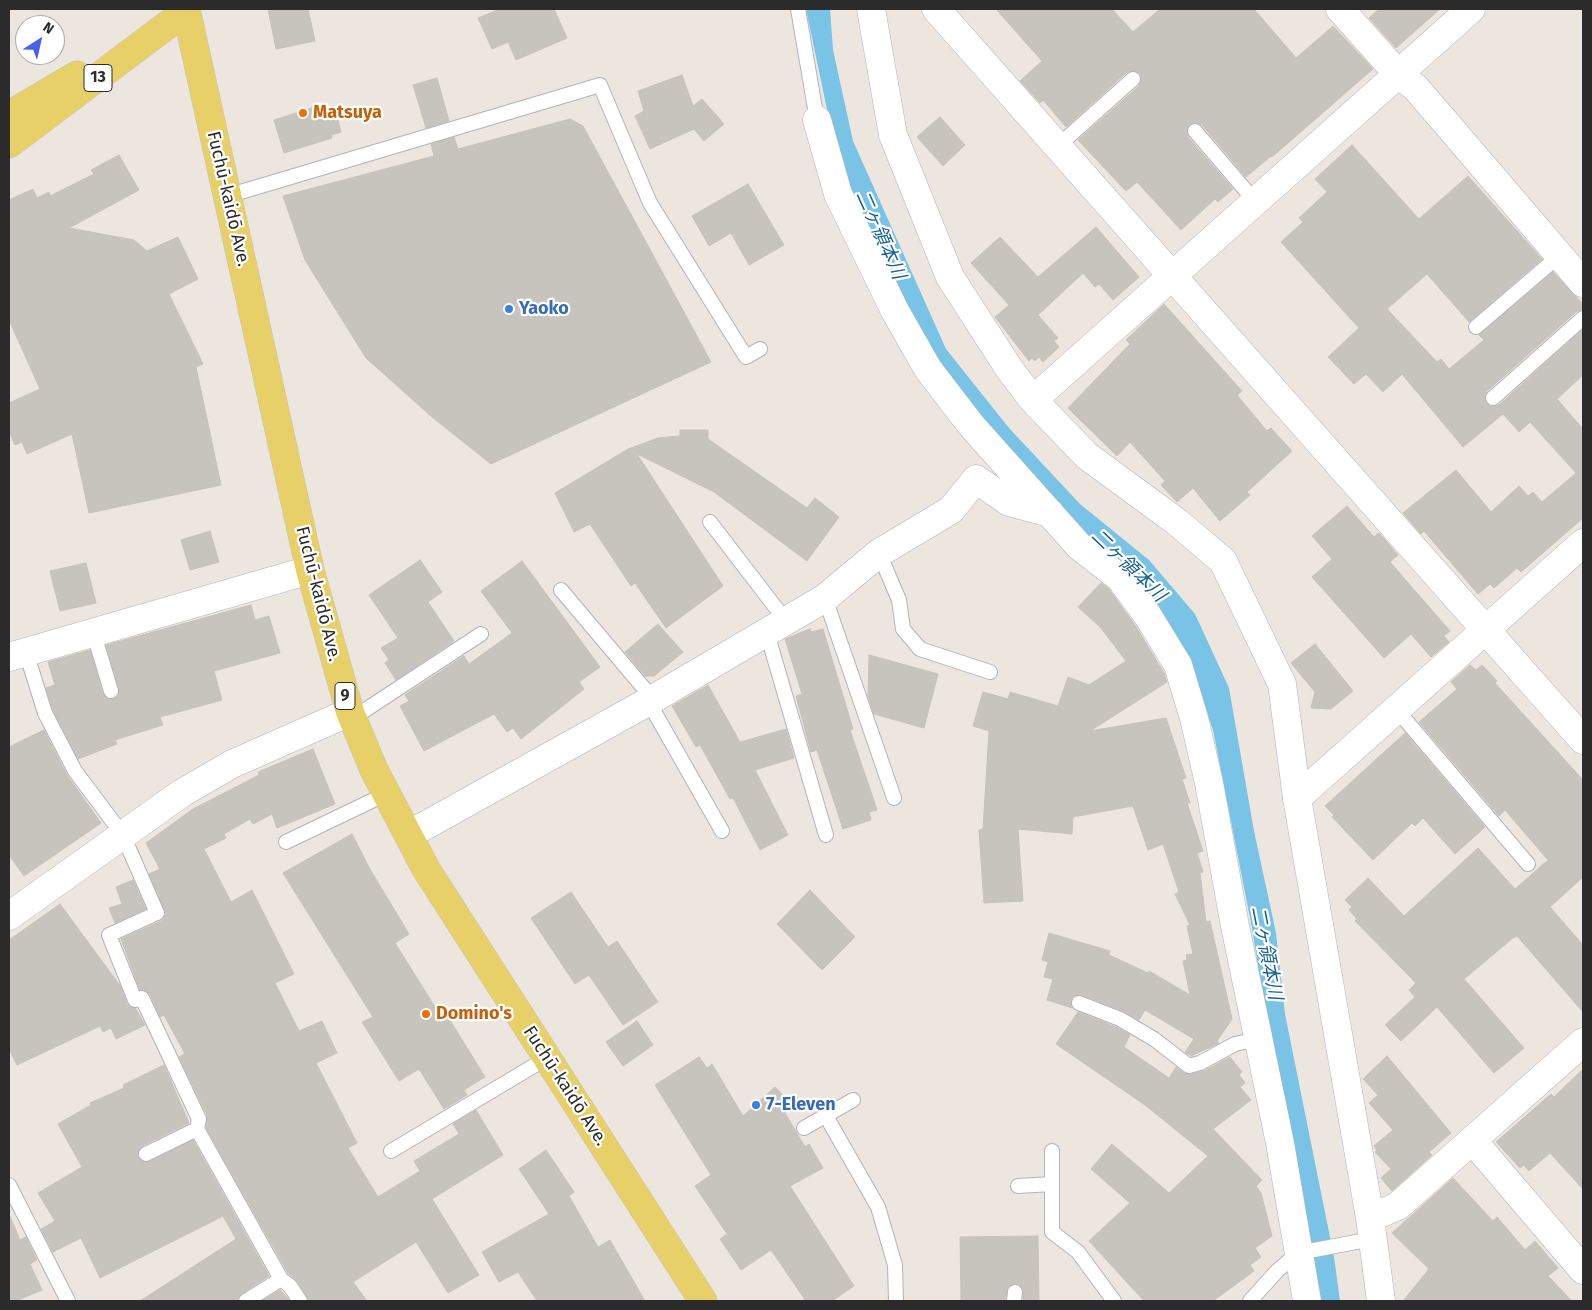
<!DOCTYPE html>
<html>
<head>
<meta charset="utf-8">
<style>
  body { margin:0 }
  #map { position:relative; width:1592px; height:1310px; overflow:hidden; background:#ece6de; font-family:"Fira Sans",sans-serif }
  canvas { display:block }
  .frame { position:absolute; inset:0; border:10px solid #2b2b2b; pointer-events:none }
  .north { position:absolute; left:15px; top:15px; width:50px; height:50px; box-sizing:border-box; background:#fff; border:1px solid #aaa; border-radius:50%; rotate:35deg; font-size:14px; font-weight:700; line-height:20px; text-align:center; color:#2b2b2b }
  .north::after { content:''; display:block; margin:auto; width:18px; height:22px; background:#495fed; clip-path:polygon(50% 0,100% 100%,50% 72%,0 100%) }
</style>
</head>
<body>
<div id="map">
<canvas width="1592" height="1310"></canvas>
<div class="frame"></div>
<div class="north">N</div>
</div>
<script>
const c = document.querySelector('canvas').getContext('2d');
c.lineJoin = 'round';
function paint(path, color) { c.fillStyle = color; c.fill(path, 'evenodd'); }
const toPath = rows => new Path2D(rows.map(r => 'M' + r).join(''));
function strokePath(path, color, width, dash) { c.strokeStyle = color; c.lineWidth = width; c.lineCap = dash ? 'butt' : 'round'; c.setLineDash(dash || []); c.stroke(path); }
function drawText(font, color, halo, rows, align = 'center') {
  c.font = font + ' "Fira Sans","Noto Sans JP",sans-serif'; c.lineWidth = 4.5; c.setLineDash([]); c.textBaseline = 'middle'; c.strokeStyle = halo; c.fillStyle = color; for (const [text, x, y, turn = 0] of rows) {
    c.save(); c.translate(x, y); c.rotate((+turn || 0) * Math.PI / 180); c.textAlign = isNaN(turn) ? turn : align; if (halo) c.strokeText(text, 0, 0); c.fillText(text, 0, 0); c.restore();
  }
}
paint(toPath([
  [806,9,830,9,833,50,853,141,946,349,1009,428,1080,504,1149,560,1195,614,1229,688,1254,831,1276,933,1285,1014,1334,1257,1340,1301,1318,1301,1262,991,1252,928,1213,730,1187,655,1158,605,1121,562,1070,524,936,366,862,224,837,157]
]), '#78c3e6');
const building = toPath([
  [268,9,308,9,315,41,276,49,268,9],
  [500,9,554,9,567,38,516,60,508,42,492,49,478,18,500,9],
  [996,9,1112,9,1133,32,1160,9,1254,9,1296,58,1333,26,1373,69,1272,157,1271,156,1246,177,1202,125,1197,123,1190,124,1187,129,1188,137,1233,189,1218,202,1215,199,1181,230,1137,182,1126,191,1078,140,1139,86,1141,81,1140,74,1135,71,1127,72,1066,127,1043,100,1040,103,1020,81,1042,61,996,9],
  [1379,9,1440,9,1396,48,1369,18,1379,9],
  [682,75,693,106,702,99,724,124,704,141,694,129,650,149,635,116,644,111,638,91,682,75],
  [437,78,449,121,426,128,413,85,437,78],
  [321,105,323,110,334,106,341,132,331,135,332,138,284,153,274,120,321,105],
  [940,117,965,145,943,166,917,137,940,117],
  [570,119,583,126,711,362,491,464,432,417,366,358,305,260,283,196,434,156,431,144,454,137,458,149,570,119],
  [1352,145,1419,219,1468,176,1542,259,1469,322,1427,274,1387,309,1437,362,1441,359,1449,369,1484,340,1479,335,1553,272,1583,304,1583,309,1577,311,1487,391,1484,399,1490,406,1499,405,1583,329,1583,375,1557,399,1583,429,1583,518,1521,572,1517,568,1494,588,1490,584,1478,594,1424,531,1421,534,1403,513,1456,470,1491,512,1519,486,1528,496,1533,492,1542,502,1576,473,1530,422,1519,432,1503,414,1463,447,1402,374,1383,392,1366,374,1354,384,1328,357,1359,328,1281,242,1303,222,1299,218,1327,192,1315,179,1352,145],
  [119,155,139,190,69,228,134,240,147,251,178,237,198,279,169,294,203,364,196,367,221,485,89,513,72,434,27,454,22,442,15,445,9,431,9,403,40,389,9,320,9,200,33,189,37,198,49,192,50,196,94,174,91,170,119,155],
  [748,184,784,245,749,265,731,233,709,246,692,216,748,184],
  [1096,227,1139,277,1113,300,1099,284,1095,287,1083,273,1038,315,1058,338,1054,341,1059,347,1043,362,1039,357,1035,361,1032,358,1029,361,995,317,1009,305,971,263,1000,237,1038,277,1096,227],
  [1164,304,1242,391,1237,395,1267,431,1271,428,1292,451,1247,492,1250,495,1220,521,1193,488,1177,502,1161,485,1165,481,1130,442,1117,456,1068,408,1130,344,1126,340,1164,304],
  [680,430,708,430,708,439,807,508,815,498,839,517,807,561,714,492,637,454,723,586,666,628,635,583,631,586,590,524,574,532,555,493,628,449,658,438,680,436,680,430],
  [1347,506,1374,537,1379,533,1398,555,1390,562,1450,631,1444,636,1449,642,1431,657,1411,634,1384,658,1312,577,1332,559,1312,536,1347,506],
  [210,531,219,562,190,570,181,540,210,531],
  [420,560,442,592,428,602,454,641,396,680,385,663,389,660,381,648,398,638,369,595,420,560],
  [522,561,600,667,579,682,584,689,521,739,513,728,507,732,494,714,424,751,400,706,409,701,405,695,464,656,469,664,512,633,481,591,522,561],
  [86,563,96,603,60,611,50,571,86,563],
  [1101,583,1109,589,1135,625,1164,673,1167,682,1090,731,1166,718,1186,778,1182,779,1190,803,1187,803,1203,851,1197,853,1203,872,1200,873,1206,922,1210,921,1232,1019,1217,1041,1219,1043,1191,1056,1185,1052,1194,1039,1145,1010,1139,1020,1123,1011,1082,995,1074,996,1071,999,1072,1008,1047,1000,1053,979,1044,977,1048,962,1042,960,1049,933,1110,951,1109,955,1148,973,1149,971,1190,995,1183,961,1187,960,1186,955,1193,954,1187,926,1190,925,1175,894,1179,892,1163,844,1148,850,1133,806,1073,817,1072,834,1018,829,1023,901,984,903,979,830,983,829,989,731,973,726,983,692,1008,699,1010,692,1058,706,1068,677,1089,685,1126,661,1101,628,1078,607,1101,583],
  [251,605,255,620,269,616,280,653,214,671,222,700,160,717,163,725,115,740,117,744,78,759,53,710,46,688,55,685,48,662,90,650,103,694,109,699,113,699,118,697,119,689,106,645,251,605],
  [658,624,683,652,654,676,645,676,625,652,658,624],
  [810,629,811,632,823,629,853,729,850,730,877,810,869,812,871,820,843,829,817,750,811,752,796,696,802,694,785,639,810,629],
  [1315,644,1353,691,1331,709,1311,708,1315,692,1291,663,1315,644],
  [869,655,938,674,924,728,874,714,868,696,869,655],
  [1470,665,1476,670,1482,665,1497,681,1495,683,1583,780,1583,877,1550,907,1583,945,1583,1012,1517,936,1513,938,1464,979,1524,1048,1494,1073,1437,1007,1401,1041,1385,1025,1415,997,1409,990,1416,983,1355,921,1357,919,1349,910,1352,907,1345,900,1368,878,1404,916,1478,848,1515,889,1548,860,1505,810,1499,816,1419,722,1457,689,1451,682,1470,665],
  [708,685,740,742,786,729,794,758,755,770,788,835,760,850,733,798,730,799,700,745,696,747,672,706,708,685],
  [44,730,67,775,101,823,24,876,9,855,9,747,44,730],
  [1405,733,1485,827,1455,854,1423,818,1415,826,1412,823,1373,860,1332,817,1334,815,1325,806,1405,733],
  [313,749,335,804,277,828,272,814,253,824,250,819,224,834,226,838,204,849,231,902,252,890,294,974,275,983,299,1031,322,1021,337,1053,316,1063,357,1143,348,1148,378,1197,420,1171,414,1161,459,1134,453,1124,476,1110,503,1155,432,1199,479,1275,448,1293,416,1242,353,1282,367,1301,309,1301,297,1281,288,1273,206,1128,207,1115,179,1057,185,1054,164,1015,160,1017,150,994,140,990,121,939,161,921,166,914,149,874,160,869,146,843,193,809,259,775,258,772,313,749],
  [352,834,371,871,409,934,395,943,435,1007,440,1004,485,1077,464,1090,467,1095,444,1109,419,1069,399,1081,362,1022,373,1017,283,873,352,834],
  [133,880,146,909,115,923,109,908,122,904,116,887,133,880],
  [810,890,855,937,822,970,777,924,810,890],
  [571,892,608,947,617,941,658,1002,623,1025,589,975,575,984,531,918,571,892],
  [60,904,121,987,127,1004,136,1009,145,1025,116,1039,111,1028,103,1032,100,1026,17,1065,9,1049,9,940,60,904],
  [1078,1012,1116,1027,1130,1035,1124,1047,1169,1078,1176,1067,1184,1073,1191,1074,1204,1071,1230,1057,1242,1072,1239,1075,1245,1083,1240,1087,1251,1100,1213,1129,1262,1180,1256,1186,1261,1193,1272,1236,1255,1248,1261,1257,1250,1265,1254,1271,1213,1301,1144,1301,1089,1241,1130,1203,1091,1169,1112,1144,1169,1193,1208,1156,1145,1105,1056,1044,1078,1012],
  [637,1021,653,1045,623,1066,606,1042,637,1021],
  [1387,1056,1451,1133,1429,1152,1432,1155,1392,1191,1381,1178,1391,1169,1375,1152,1377,1150,1374,1146,1393,1130,1369,1103,1378,1095,1363,1079,1387,1056],
  [699,1057,707,1068,712,1064,743,1116,775,1087,793,1106,785,1113,805,1147,809,1144,823,1168,790,1186,854,1286,832,1301,806,1301,771,1250,741,1270,720,1239,727,1234,695,1186,711,1175,655,1085,699,1057],
  [164,1065,189,1123,142,1146,137,1153,138,1157,142,1161,149,1162,193,1140,269,1276,241,1294,237,1301,140,1301,236,1239,223,1216,100,1278,81,1238,53,1252,41,1229,55,1221,38,1193,82,1167,58,1124,91,1105,90,1103,124,1088,123,1085,164,1065],
  [1583,1069,1583,1189,1550,1153,1529,1171,1524,1165,1520,1168,1496,1142,1551,1094,1554,1097,1583,1069],
  [546,1150,574,1192,569,1196,598,1247,610,1240,645,1301,537,1301,518,1272,499,1282,482,1252,549,1214,519,1169,546,1150],
  [1453,1178,1493,1221,1497,1217,1525,1250,1535,1241,1558,1268,1548,1276,1572,1301,1403,1301,1429,1269,1392,1233,1453,1178],
  [9,1214,20,1240,26,1237,37,1260,30,1264,42,1290,16,1301,9,1301,9,1214],
  [1038,1236,1039,1301,1023,1301,1023,1289,1015,1283,1008,1287,1005,1301,961,1301,960,1237,1038,1236],
  [280,1290,290,1301,262,1301,280,1290]
]);
paint(building, '#c7c3bd');
strokePath(building, '#c7c2b8', 1);
const service = toPath([
  [798,9,817,120],
  [1195,131,1254,200],
  [1059,145,1133,79],
  [227,196,600,85,650,203,746,357,760,349],
  [1476,327,1560,255],
  [1493,398,1583,318],
  [710,522,786,621],
  [879,553,899,600,903,629,920,649,990,672],
  [561,590,653,699],
  [825,598,894,798],
  [93,631,111,691],
  [767,633,826,835],
  [26,652,45,713,75,771,123,835,157,913,109,935,135,1000,142,998,199,1119,197,1129],
  [648,701,722,831],
  [1397,710,1528,864],
  [353,718,481,634],
  [286,842,388,793],
  [1079,1003,1120,1019,1154,1039,1189,1066,1200,1063,1235,1044,1258,1039],
  [826,1116,878,1207,895,1265,896,1301],
  [804,1128,853,1100],
  [391,1151,547,1058],
  [1052,1151,1052,1232,1078,1252,1114,1301],
  [146,1154,197,1129,281,1279,290,1286,300,1301],
  [9,1185,68,1301],
  [1018,1186,1052,1184],
  [246,1301,281,1279],
  [1014,1301,1015,1292],
  [1250,1301,1277,1271,1298,1253,1372,1239]
]);
const minor = toPath([
  [871,9,893,135,950,277,1010,370,1033,400,1087,456,1177,522,1223,561,1282,684,1297,798,1370,1218,1381,1301],
  [936,9,1583,740],
  [1340,9,1398,74,1416,88,1583,283],
  [817,120,838,194,895,311,928,369,971,425,1079,546,1120,578,1148,616,1178,665,1194,718,1209,783,1235,926,1280,1143,1307,1301],
  [1033,400,1471,9],
  [9,657,310,570],
  [410,834,653,699,825,598,879,553,951,510,976,479,1009,502,1050,513],
  [9,916,182,793,232,764,350,712],
  [1473,1141,1583,1270],
  [1370,1218,1398,1206,1583,1042]
]);
const tertiary = toPath([
  [1297,798,1583,543]
]);
const primary = toPath([
  [186,9,310,570,350,712,374,770,426,869,703,1301],
  [9,115,77,75],
  [9,144,186,11]
]);
strokePath(service, '#b1b3bd', 16);
strokePath(minor, '#b1b3bd', 29);
strokePath(tertiary, '#b1b3bd', 29);
strokePath(primary, '#c4c4c4', 29);
strokePath(service, '#fff', 14);
strokePath(minor, '#fff', 28);
strokePath(tertiary, '#fff', 28);
strokePath(primary, '#e7d068', 28);
for (const [x, y, r, color] of [
  [303,113,5,"#e8710a"],
  [509,309,5,"#3f7fe0"],
  [426,1014,5,"#e8710a"],
  [756,1105,5,"#3f7fe0"]
]) { const dot = new Path2D(); dot.arc(x, y, r, 0, 2 * Math.PI); c.fillStyle = color; c.fill(dot); strokePath(dot, '#fff', 2); }
for (const [x, y, w] of [
  [98,78,28],
  [345,696,20]
]) { const box = new Path2D(); box.roundRect(x - w / 2, y - 13.5, w, 27, 4); c.fillStyle = '#fff'; c.fill(box); strokePath(box, '#2b2b2b', 1); }
drawText('bold 16px', '#2b2b2b', null, [
  ["13",98,78],
  ["9",345,696]
]);
drawText('bold 18px', '#c56008', '#fff', [
  ["Matsuya",313,113],
  ["Domino's",436,1014]
], 'left');
drawText('18px', '#2b2b2b', '#fff', [
  ["Fuchū-kaidō Ave.",228,199,77],
  ["Fuchū-kaidō Ave.",318,594,76],
  ["Fuchū-kaidō Ave.",565,1086,57]
]);
drawText('bold 18px', '#366cbe', '#fff', [
  ["Yaoko",519,309],
  ["7-Eleven",766,1105]
], 'left');
drawText('italic 19px', '#176193', '#fff', [
  ["二ヶ領本川",880,235,66],
  ["二ヶ領本川",1128,566,44],
  ["二ヶ領本川",1266,953,79]
]);
</script>
</body>
</html>
